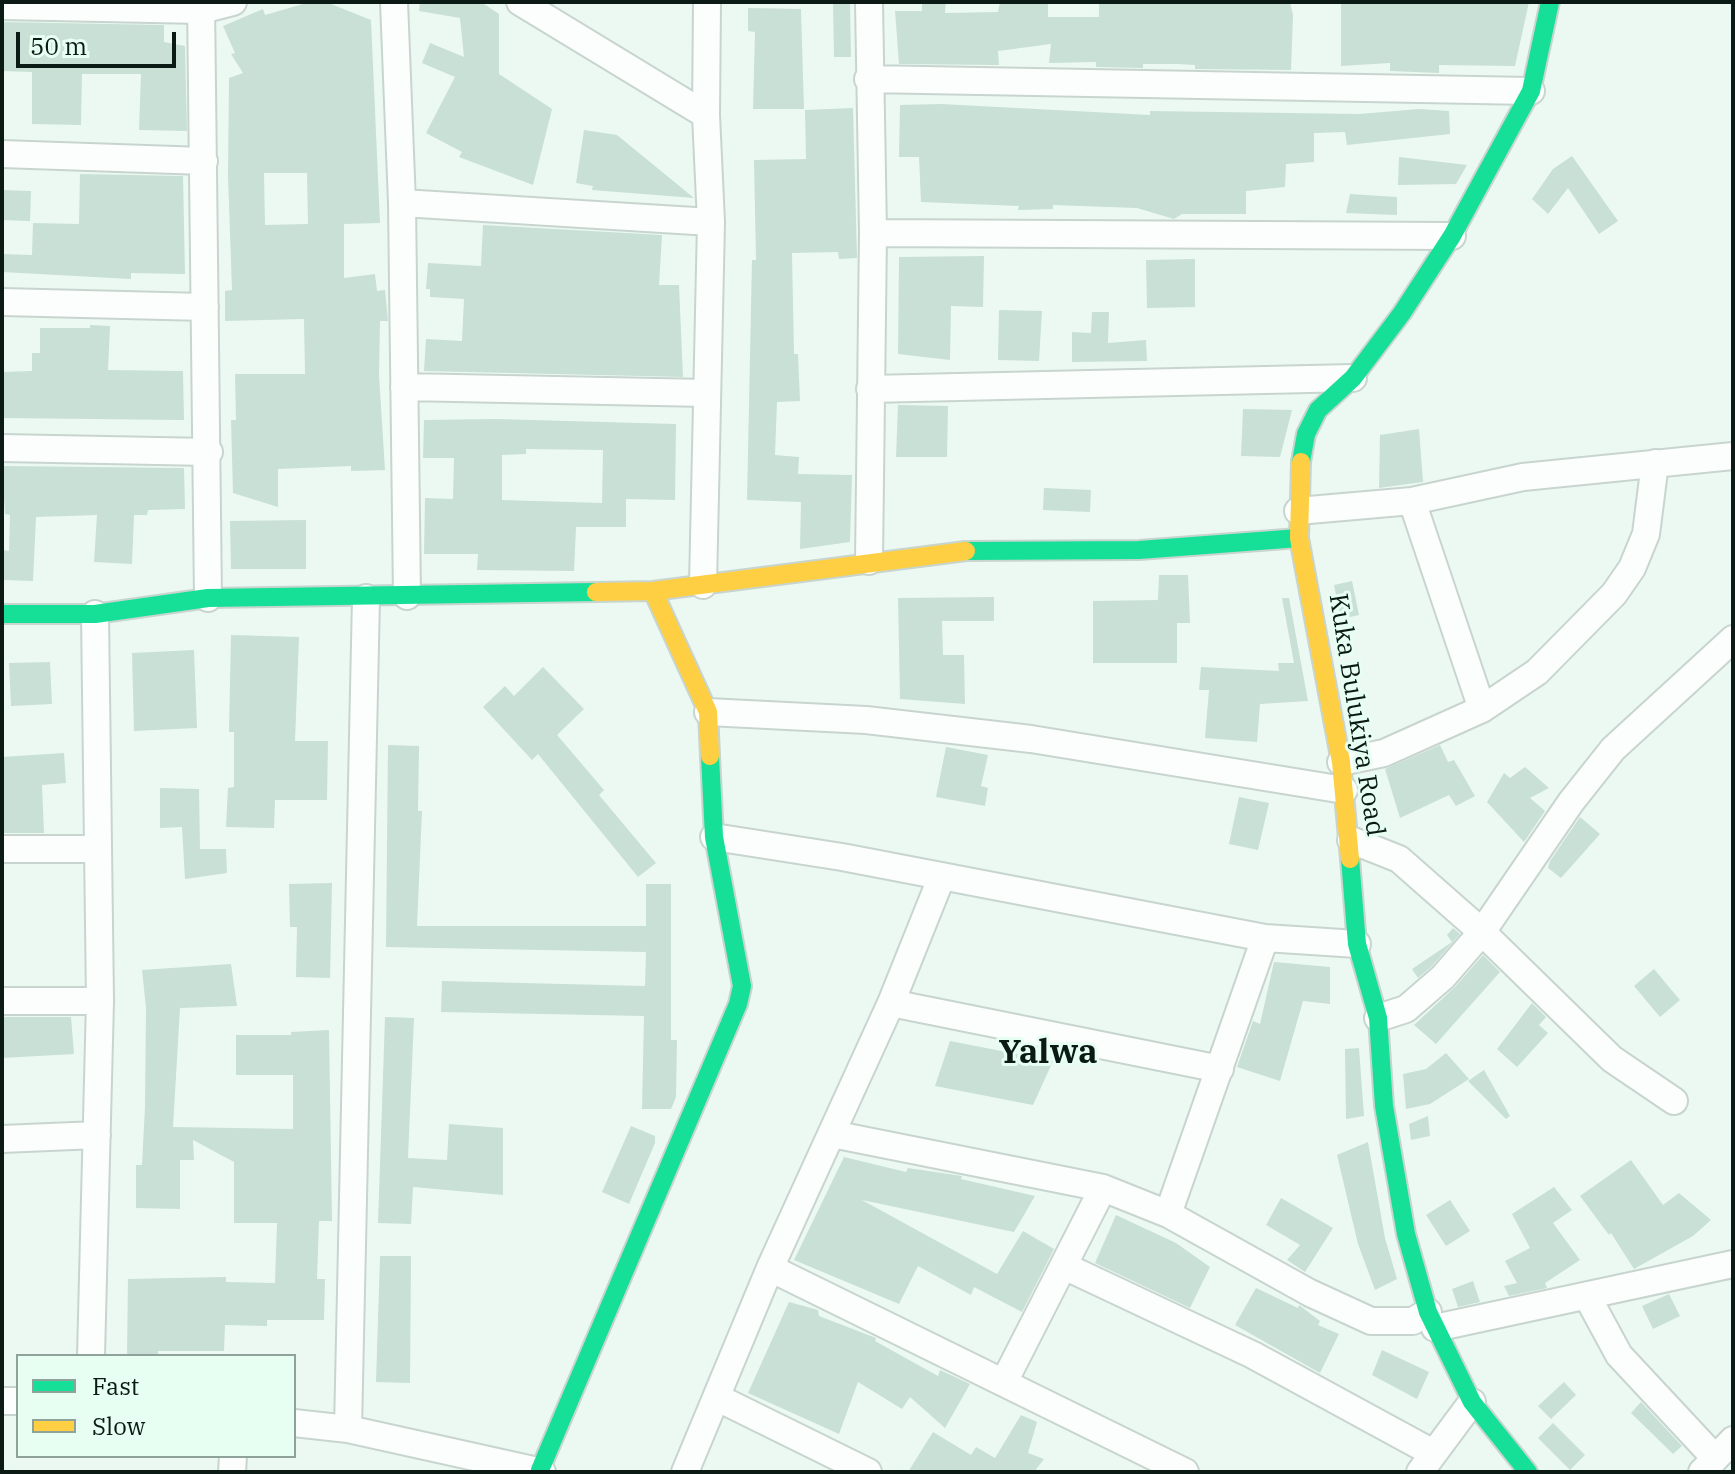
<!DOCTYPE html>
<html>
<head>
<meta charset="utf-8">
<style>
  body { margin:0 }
  #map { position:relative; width:1735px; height:1474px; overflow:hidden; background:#ecf9f3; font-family:"IBM Plex Serif",serif }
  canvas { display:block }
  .frame { position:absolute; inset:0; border:4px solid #0b1a14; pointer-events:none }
  .legend { position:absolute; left:16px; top:1354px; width:280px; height:104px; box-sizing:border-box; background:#e7fef3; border:2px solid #8fa39a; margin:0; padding:10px 14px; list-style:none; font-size:24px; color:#0b1a14 }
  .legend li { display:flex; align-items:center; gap:16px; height:40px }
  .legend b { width:40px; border:2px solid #8fa39a }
  .scale { position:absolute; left:16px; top:32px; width:160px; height:36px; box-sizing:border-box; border:4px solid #0b1a14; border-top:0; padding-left:10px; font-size:24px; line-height:28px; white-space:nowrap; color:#0b1a14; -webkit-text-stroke:6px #e7fef3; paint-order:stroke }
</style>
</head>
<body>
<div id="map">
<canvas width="1735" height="1474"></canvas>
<div class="frame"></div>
<ul class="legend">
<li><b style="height:10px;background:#16e098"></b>Fast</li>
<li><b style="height:10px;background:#ffcf43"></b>Slow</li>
</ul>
<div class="scale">50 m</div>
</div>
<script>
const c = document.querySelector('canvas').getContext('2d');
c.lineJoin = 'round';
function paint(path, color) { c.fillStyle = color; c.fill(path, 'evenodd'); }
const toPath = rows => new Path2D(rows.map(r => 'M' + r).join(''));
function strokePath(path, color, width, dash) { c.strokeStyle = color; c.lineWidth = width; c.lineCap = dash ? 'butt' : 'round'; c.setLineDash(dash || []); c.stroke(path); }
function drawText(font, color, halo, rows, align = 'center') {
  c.font = font + ' "IBM Plex Serif",serif'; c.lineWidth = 6; c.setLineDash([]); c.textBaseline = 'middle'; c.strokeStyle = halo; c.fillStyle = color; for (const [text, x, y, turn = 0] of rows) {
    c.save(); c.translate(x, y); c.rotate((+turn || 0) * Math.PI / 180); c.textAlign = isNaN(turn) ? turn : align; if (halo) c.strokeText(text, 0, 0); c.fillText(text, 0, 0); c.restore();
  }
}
paint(toPath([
  [310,2,326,2,371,20,380,223,344,224,344,278,375,274,377,291,385,290,388,321,380,321,379,375,385,470,351,471,351,466,278,469,278,507,233,493,231,420,236,420,235,374,305,374,304,319,225,321,225,291,232,290,228,176,229,78,243,73,231,54,235,53,223,26,263,9,265,15],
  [264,173,307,173,308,224,265,225],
  [420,2,481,2,499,14,499,74,552,109,533,185,459,157,462,152,426,133,455,77,422,63,430,43,464,57,460,18,419,11],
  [833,2,850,2,851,57,834,57],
  [922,2,946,2,945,13,998,12,1000,2,1048,2,1048,17,1099,17,1099,2,1290,2,1293,15,1291,70,1195,69,1195,65,1177,64,1143,64,1143,68,1096,67,1096,62,1049,63,1051,44,998,51,999,65,899,64,895,11,922,11],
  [1341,2,1529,2,1515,66,1439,65,1439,73,1390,71,1390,63,1341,66],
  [748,8,801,9,804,109,753,109,755,32,748,31],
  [2,22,164,25,164,42,185,46,187,131,139,130,141,74,82,74,81,125,32,124,32,72,2,71],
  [941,104,1150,115,1150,111,1359,114,1419,109,1449,111,1450,134,1347,145,1345,132,1314,133,1314,162,1286,164,1285,187,1246,191,1246,214,1182,214,1174,219,1137,208,1053,205,1053,209,1018,210,1019,206,921,202,919,157,899,157,900,105],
  [853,108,857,258,839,259,838,252,792,253,794,354,798,354,800,401,777,402,775,455,799,457,798,474,852,475,850,542,800,549,801,502,747,500,752,260,756,260,754,160,806,159,805,110],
  [584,130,617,135,694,198,592,190,593,186,576,183],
  [1572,156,1618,221,1599,234,1568,188,1548,214,1532,199,1553,169],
  [1399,157,1467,165,1456,184,1398,185],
  [80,174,183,176,185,274,131,273,131,279,2,272,2,254,32,255,33,223,79,224],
  [2,190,31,191,30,221,2,220],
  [1350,194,1397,197,1397,215,1346,213],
  [483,225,662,235,659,285,679,285,683,377,424,371,426,339,462,341,464,299,430,297,430,289,426,289,428,263,481,266],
  [984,256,983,307,951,306,950,360,898,354,899,257],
  [1195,259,1195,307,1147,308,1146,260],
  [999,310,1042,311,1039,361,998,360],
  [1092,312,1109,312,1108,343,1146,340,1147,361,1072,362,1072,332,1091,333],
  [90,325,110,326,108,370,183,371,184,420,2,418,2,372,32,371,32,353,40,353,40,328,90,328],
  [898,405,948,406,947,457,896,457],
  [1243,409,1292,410,1280,457,1241,456],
  [495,419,676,424,675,500,626,499,626,527,576,527,574,571,477,570,478,554,424,554,425,498,453,499,454,458,423,458,424,420],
  [526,449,603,450,602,503,502,500,502,455,526,454],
  [1419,429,1423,482,1379,488,1380,435],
  [2,466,184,468,185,509,148,510,147,515,134,515,132,564,94,562,97,515,36,517,33,581,2,580,2,550,9,551,10,515,5,514],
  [1044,488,1091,490,1090,512,1043,510],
  [306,520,306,569,231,569,230,521],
  [1159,575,1188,575,1190,623,1177,623,1177,663,1093,663,1093,601,1158,600],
  [1352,581,1359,615,1341,619,1334,585],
  [994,597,994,621,942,621,943,655,964,655,965,704,900,699,898,598],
  [1282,598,1289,598,1308,701,1260,704,1257,742,1205,738,1209,690,1199,690,1201,667,1279,671,1278,663,1294,663],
  [231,635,299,637,295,741,328,741,327,800,275,800,274,828,226,827,228,788,234,787,234,732,229,732],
  [194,650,197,728,134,731,132,653],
  [50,662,52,704,11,706,9,663],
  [543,667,584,709,557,735,604,790,599,795,656,863,638,877,538,754,532,760,483,707,505,686,514,696],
  [388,745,419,746,418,811,422,811,417,926,646,926,646,884,671,884,671,1040,677,1040,676,1097,671,1109,642,1109,644,1016,441,1012,442,981,645,986,646,952,386,947],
  [1440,745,1448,762,1454,760,1475,796,1456,806,1449,795,1400,818,1385,769],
  [946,747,988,755,981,786,988,788,985,806,936,797],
  [64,753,66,783,42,785,44,833,2,833,2,757],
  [1525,767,1549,788,1530,798,1545,811,1524,842,1487,802,1504,773,1510,778],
  [160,788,199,789,200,849,226,849,227,873,185,879,182,827,160,828],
  [1239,797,1269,803,1258,850,1229,844],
  [1580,817,1600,834,1561,878,1548,868,1550,861],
  [332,883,330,978,296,977,297,927,290,927,289,884],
  [1453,928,1460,934,1432,966,1418,978,1412,969,1452,942,1447,935],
  [1483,955,1500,972,1436,1044,1414,1025,1455,987],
  [1274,962,1330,967,1330,1004,1303,1001,1280,1081,1237,1067,1253,1021,1260,1024],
  [231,964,237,1006,180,1008,173,1127,293,1129,293,1075,236,1075,236,1035,291,1035,291,1032,329,1030,332,1221,319,1221,317,1279,325,1279,324,1320,267,1320,267,1326,225,1325,224,1351,158,1351,158,1356,127,1356,128,1279,226,1277,226,1282,275,1283,277,1223,234,1223,234,1162,193,1140,194,1160,180,1160,180,1209,136,1208,136,1165,142,1165,145,1107,146,1008,142,970],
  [1654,969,1680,1000,1660,1017,1634,986],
  [1532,1003,1546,1017,1539,1025,1548,1033,1517,1067,1497,1049],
  [2,1017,71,1017,74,1054,2,1058],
  [385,1017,414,1018,408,1158,447,1160,449,1124,503,1128,503,1195,413,1187,411,1224,378,1223],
  [950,1041,1053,1061,1033,1105,935,1086],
  [1359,1048,1364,1116,1346,1119,1345,1049],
  [1446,1053,1469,1079,1430,1104,1406,1109,1403,1074,1426,1069],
  [1484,1070,1510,1116,1506,1119,1468,1081],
  [1428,1116,1430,1136,1411,1140,1409,1124],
  [631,1126,655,1136,655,1143,629,1204,602,1192],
  [1368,1142,1385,1238,1397,1279,1375,1290,1358,1244,1337,1155],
  [844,1157,906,1172,908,1168,962,1176,961,1179,1035,1196,1014,1232,862,1200,997,1274,1023,1231,1054,1249,1022,1312,974,1287,971,1295,918,1266,899,1304,794,1260],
  [1631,1160,1663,1205,1679,1193,1711,1220,1693,1236,1634,1269,1611,1233,1609,1235,1580,1196],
  [1554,1187,1572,1210,1553,1223,1580,1260,1545,1283,1547,1288,1509,1296,1504,1286,1517,1283,1505,1261,1530,1248,1512,1214],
  [1281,1198,1333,1228,1305,1272,1287,1260,1300,1245,1266,1225],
  [1450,1200,1470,1231,1446,1246,1426,1215],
  [1116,1215,1176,1243,1210,1267,1190,1308,1095,1263],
  [380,1256,411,1256,410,1383,376,1382],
  [1473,1281,1480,1302,1458,1307,1452,1289],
  [1256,1288,1298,1308,1299,1305,1320,1321,1318,1325,1339,1334,1320,1373,1235,1325],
  [1669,1294,1680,1316,1653,1329,1642,1306],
  [789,1302,818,1310,819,1316,876,1338,875,1341,938,1376,940,1370,970,1384,945,1428,910,1397,902,1409,858,1382,839,1434,748,1393],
  [1382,1350,1429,1372,1417,1399,1372,1375],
  [1564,1382,1576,1395,1551,1419,1538,1406],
  [1641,1402,1682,1446,1673,1454,1631,1413],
  [1021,1415,1037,1422,1028,1453,1044,1459,1034,1472,908,1472,933,1432,971,1455,976,1447,995,1458],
  [1553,1423,1585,1455,1570,1470,1538,1438]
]), '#c8e0d5');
const street = toPath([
  [201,2,208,598],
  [394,2,402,203,407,596],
  [520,2,706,115],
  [869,2,873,233,869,561],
  [2,6,202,10,233,2],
  [868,79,1531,91],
  [2,154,204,161],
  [402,203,711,222],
  [873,233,1452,236],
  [2,302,205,307],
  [404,387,707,393],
  [870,389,1353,378],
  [2,448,209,452],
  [1412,501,1482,709],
  [1298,511,1412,501,1523,477,1733,456],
  [703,585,711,222,706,115,707,2],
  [708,712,866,720,1031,739,1344,790],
  [1341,762,1384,753,1482,709,1537,672,1614,594,1632,568,1646,534,1655,463],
  [714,837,842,857,1265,938,1357,944],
  [1351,840,1399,859,1482,932,1612,1059,1674,1101],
  [2,849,98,849],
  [2,1001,100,1001],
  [891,1003,1220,1069],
  [1378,1018,1406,1009,1443,977,1482,932,1571,802,1613,749,1733,639],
  [832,1134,1103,1188,1168,1214,1310,1293,1371,1321,1413,1321,1428,1312],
  [2,1139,97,1135],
  [1168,1214,1265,938],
  [1064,1266,1253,1355,1433,1453],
  [770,1268,1185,1472],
  [1587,1296,1619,1355,1715,1458],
  [1435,1328,1733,1264],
  [91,1356,100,1001,95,614],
  [1005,1380,1103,1188],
  [718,1398,868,1472],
  [2,1401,18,1401],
  [294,1423,348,1429,542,1472],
  [348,1429,366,598],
  [232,1472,233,1456],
  [685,1472,770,1268,891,1003,942,876],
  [1420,1472,1472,1402],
  [1702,1472,1733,1440]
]);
const fast = toPath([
  [1301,462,1306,434,1318,410,1353,378,1402,313,1452,236,1531,91,1550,2],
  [966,551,1139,550,1299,538],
  [2,614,95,614,208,598,596,592],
  [1350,859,1357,944,1378,1018,1384,1106,1406,1234,1428,1312,1472,1402,1528,1472],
  [540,1470,738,1004,742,986,714,837,710,756]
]);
const slow = toPath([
  [1301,462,1299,538,1341,762,1350,859],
  [653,591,708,712,710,756],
  [596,592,653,591,966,551]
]);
strokePath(street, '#c8d5cf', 30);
strokePath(fast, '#c8d5cf', 22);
strokePath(slow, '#c8d5cf', 22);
strokePath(street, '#fcfefd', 26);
strokePath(fast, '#16e098', 18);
strokePath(slow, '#ffcf43', 18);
drawText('26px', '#0b1a14', '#e7fef3', [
  ["Kuka Bulukiya Road",1356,715,81]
]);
drawText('bold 34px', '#0b1a14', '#e7fef3', [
  ["Yalwa",1048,1053]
]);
</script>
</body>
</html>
